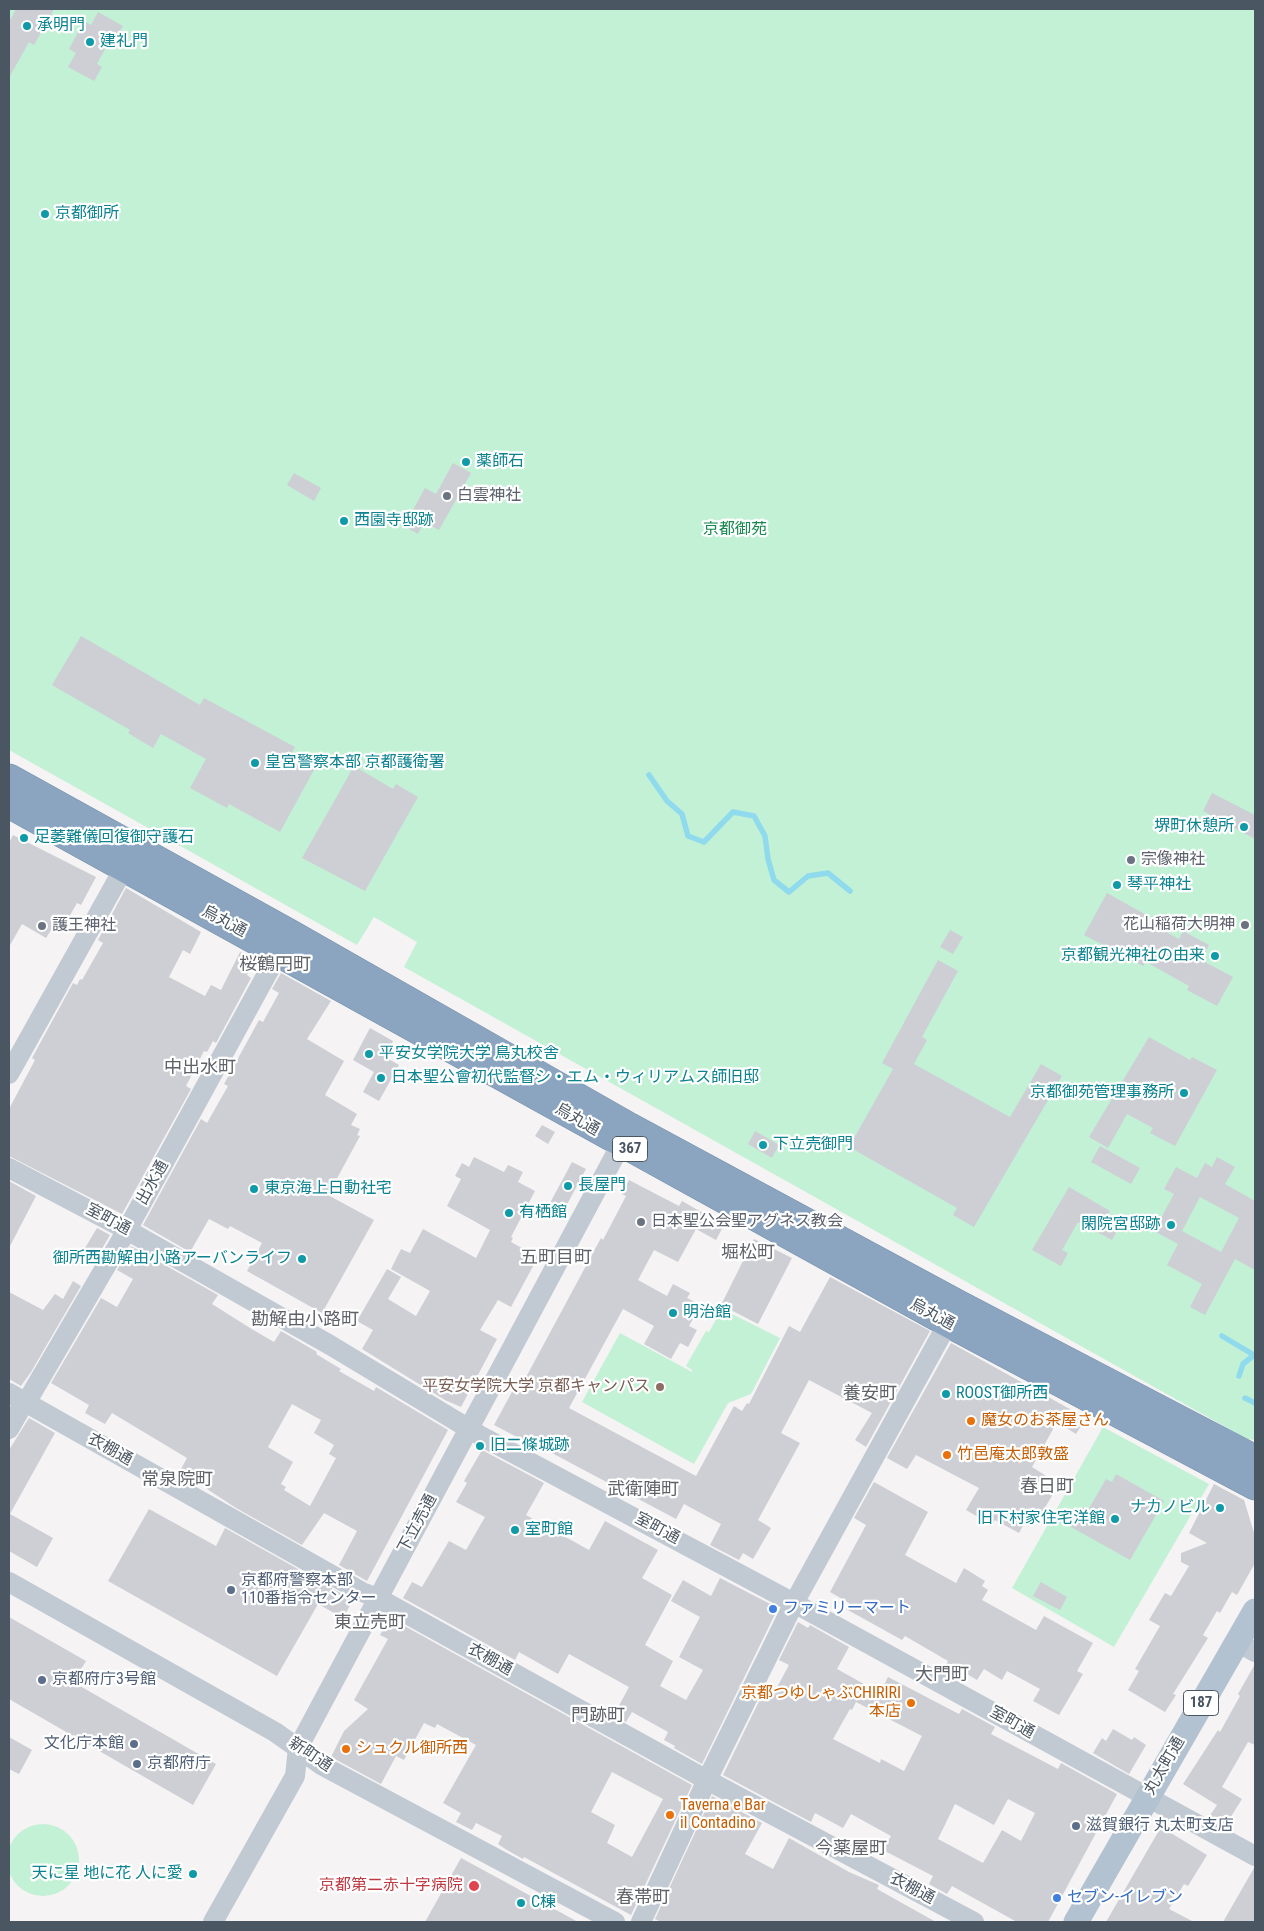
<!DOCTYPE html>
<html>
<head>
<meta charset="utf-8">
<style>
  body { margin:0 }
  #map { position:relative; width:1264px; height:1931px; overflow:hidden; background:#f5f3f3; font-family:"Roboto Condensed",sans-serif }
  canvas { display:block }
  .frame { position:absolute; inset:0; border:10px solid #4a5661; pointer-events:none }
</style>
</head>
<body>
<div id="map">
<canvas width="1264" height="1931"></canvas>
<div class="frame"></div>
</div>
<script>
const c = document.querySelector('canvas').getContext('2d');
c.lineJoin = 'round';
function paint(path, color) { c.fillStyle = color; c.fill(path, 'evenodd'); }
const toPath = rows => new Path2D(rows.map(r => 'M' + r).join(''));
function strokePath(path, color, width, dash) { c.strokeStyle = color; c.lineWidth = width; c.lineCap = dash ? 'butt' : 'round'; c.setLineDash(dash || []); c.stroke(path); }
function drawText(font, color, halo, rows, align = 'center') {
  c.font = font + ' "Roboto Condensed","Noto Sans JP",sans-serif'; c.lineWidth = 4.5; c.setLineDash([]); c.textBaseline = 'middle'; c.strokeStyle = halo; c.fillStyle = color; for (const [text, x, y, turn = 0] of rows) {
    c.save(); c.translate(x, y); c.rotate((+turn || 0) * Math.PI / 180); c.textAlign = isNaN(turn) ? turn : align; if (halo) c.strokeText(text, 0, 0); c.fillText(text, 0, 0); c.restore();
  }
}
paint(toPath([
  [9,9,1255,9,1255,1440,1247,1439,404,967,417,942,374,917,357,945,9,750],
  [722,1309,780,1338,751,1394,728,1403,694,1464,582,1402,620,1333,692,1372,692,1370,686,1366,706,1331,709,1332],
  [1103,1427,1209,1484,1114,1647,1012,1588],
  '7 1860a36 36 0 1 1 72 0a36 36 0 1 1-72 0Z'
]), '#c3f1d5');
strokePath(toPath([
  [649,775,667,801,682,814,688,836,704,842,733,812,754,816,765,836,768,859,774,880,789,892,808,876,828,873,850,891],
  [1222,1336,1254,1355,1243,1364,1239,1376],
  [1245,1398,1255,1403]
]), '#90daee', 5.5);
paint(toPath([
  [16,9,54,9,34,45,29,42,9,78,9,22],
  [98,12,123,26,116,39,112,36,97,64,102,67,94,81,68,67,76,53,69,49,84,21,91,25],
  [453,463,471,473,439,530,424,522,418,534,404,526,425,488,436,494],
  [294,473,321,488,314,501,287,485],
  [81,636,200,705,204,698,295,747,291,755,315,768,280,832,229,804,227,808,190,788,206,759,161,734,153,748,128,733,130,730,52,685],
  [354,766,393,789,396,784,418,797,365,891,302,858],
  [1212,793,1255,815,1255,839,1203,811],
  [13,835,96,877,81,905,77,903,61,931,53,927,46,938,22,924,9,947,9,843],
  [126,888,201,932,190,954,183,950,169,977,205,996,211,985,221,990,240,952,255,959,247,975,251,978,216,1043,213,1041,207,1052,204,1051,186,1086,191,1089,122,1214,9,1156,9,1109,35,1060,32,1058,73,983,77,985,80,979,82,980,103,943,98,940],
  [1107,893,1148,916,1146,921,1179,939,1183,931,1209,945,1201,960,1233,977,1217,1006,1187,990,1189,986,1146,962,1143,966,1084,935],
  [950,930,963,937,953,954,940,947],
  [938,960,958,971,922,1037,927,1040,914,1064,1010,1117,1041,1064,1062,1076,974,1227,953,1215,957,1208,849,1147,893,1069,882,1063],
  [281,973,331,1001,307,1039,344,1061,325,1095,357,1114,351,1125,360,1129,357,1135,360,1136,328,1195,374,1220,322,1313,247,1271,262,1243,230,1226,228,1229,209,1219,190,1252,143,1225,201,1119,207,1123,228,1086,224,1084,259,1020,263,1022,279,993,272,989],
  [370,1028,393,1041,385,1057,399,1065,379,1101,363,1092,374,1072,353,1060],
  [1149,1037,1190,1060,1192,1057,1217,1070,1175,1146,1150,1133,1153,1128,1127,1114,1108,1148,1089,1137],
  [542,1125,555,1132,548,1144,535,1136],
  [755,1131,779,1145,772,1158,748,1144],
  [1100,1146,1140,1168,1131,1184,1091,1162],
  [474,1157,504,1172,508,1165,523,1172,518,1182,535,1191,511,1237,513,1238,511,1242,538,1257,511,1307,498,1300,480,1330,497,1339,461,1407,445,1400,362,1349,373,1330,357,1321,387,1269,401,1277,388,1299,416,1316,430,1291,391,1269,401,1249,410,1253,423,1229,476,1258,490,1230,447,1206,461,1179,455,1176,462,1163,469,1167],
  [1217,1157,1235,1167,1225,1184,1255,1201,1255,1270,1235,1259,1205,1315,1190,1307,1202,1284,1167,1265,1178,1244,1154,1231,1174,1194,1164,1189,1176,1167,1197,1178,1205,1163,1212,1167],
  [1200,1197,1239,1218,1221,1252,1182,1231],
  [572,1162,586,1169,564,1210,550,1203],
  [629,1180,679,1206,682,1201,724,1225,716,1240,696,1229,678,1262,654,1250,638,1280,667,1296,673,1284,690,1293,687,1298,701,1305,689,1326,697,1330,688,1347,680,1343,671,1359,644,1344,654,1326,623,1309,569,1408,696,1476,734,1406,742,1411,747,1403,749,1404,789,1326,800,1332,830,1277,930,1331,866,1447,855,1440,872,1413,809,1380,781,1433,800,1443,758,1520,771,1528,753,1559,743,1553,739,1560,710,1545,721,1524,684,1504,676,1519,535,1444,534,1446,494,1425,513,1390,518,1392,601,1238,603,1240,626,1196,622,1194],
  [9,1181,36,1196,9,1248],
  [1069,1187,1110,1211,1107,1216,1121,1224,1112,1240,1078,1222,1062,1250,1068,1253,1061,1266,1032,1250],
  [97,1228,110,1235,95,1261,82,1253],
  [754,1239,792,1258,758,1324,721,1305],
  [131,1246,218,1295,212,1304,250,1328,274,1342,281,1331,317,1352,316,1354,341,1369,339,1371,374,1391,376,1387,448,1430,367,1581,339,1565,357,1531,324,1513,302,1545,236,1508,207,1489,208,1487,180,1471,187,1458,112,1413,105,1424,85,1413,89,1405,51,1383,101,1298,117,1307,133,1279,117,1270],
  [292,1404,321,1420,314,1433,334,1445,329,1454,336,1458,310,1506,284,1490,286,1487,281,1484,293,1462,268,1447],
  [73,1281,81,1286,31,1372,21,1386,9,1379,9,1292,43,1310,55,1294,63,1299],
  [951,1343,1086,1418,1076,1434,1057,1422,1032,1467,1059,1484,1040,1516,1031,1511,1019,1533,995,1520,992,1525,966,1510,979,1488,916,1455,907,1469,887,1458],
  [29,1418,55,1433,10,1514,53,1538,37,1567,9,1551,9,1450],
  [482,1450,544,1483,526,1515,589,1550,605,1521,658,1550,642,1578,672,1595,645,1645,673,1661,660,1686,686,1700,703,1670,679,1657,700,1617,671,1601,683,1580,711,1596,720,1578,778,1608,702,1764,674,1748,675,1746,664,1740,668,1732,632,1712,626,1722,614,1715,629,1687,569,1654,558,1674,519,1652,515,1660,403,1598,412,1582,422,1587,449,1541,466,1550,485,1517,456,1502,467,1483,464,1481],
  [1116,1474,1164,1501,1130,1560,1071,1527,1083,1507,1088,1510,1106,1479,1112,1482],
  [874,1482,928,1512,905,1555,956,1583,964,1568,985,1581,982,1586,988,1590,982,1600,1036,1630,1044,1616,1093,1643,1077,1671,1083,1674,1059,1715,1033,1701,1040,1689,1007,1671,1002,1680,984,1669,977,1680,962,1671,958,1677,944,1669,948,1661,905,1636,902,1640,846,1609,849,1603,830,1592,866,1525,854,1518],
  [1214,1484,1244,1500,1255,1536,1255,1563,1237,1595,1232,1592,1220,1613,1217,1611,1203,1635,1208,1638,1173,1694,1176,1695,1165,1712,1128,1690,1139,1671,1135,1669,1160,1626,1149,1620,1165,1593,1171,1596,1189,1566,1181,1562,1181,1553,1207,1543,1189,1533],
  [149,1509,216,1546,225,1528,353,1600,343,1618,318,1604,277,1676,108,1581],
  [1041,1582,1067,1597,1060,1610,1033,1596],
  [9,1617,86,1661,73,1682,216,1764,193,1805,9,1699],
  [390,1618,692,1785,631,1915,524,1857,523,1859,507,1850,498,1844,502,1836,476,1823,472,1830,456,1822,461,1813,443,1803,476,1745,437,1724,435,1728,424,1723,404,1760,396,1756,381,1784,331,1757,344,1731,368,1709,354,1700,388,1639,380,1635],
  [612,1772,663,1799,632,1857,607,1843,615,1825,591,1812],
  [798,1622,808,1628,810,1625,849,1647,837,1669,880,1693,888,1677,959,1714,962,1709,995,1727,991,1734,1058,1769,1061,1763,1117,1794,1048,1922,1017,1922,952,1886,947,1894,929,1884,933,1876,883,1850,891,1836,851,1814,843,1828,815,1813,811,1822,723,1775,765,1689,774,1693,789,1665,779,1660],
  [856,1702,922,1736,904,1771,881,1759,880,1763,833,1739,850,1709,852,1710],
  [1008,1799,1035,1813,1021,1841,1002,1830,983,1863,938,1839,955,1804,994,1825],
  [1255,1664,1255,1745,1248,1742,1222,1787,1242,1799,1225,1826,1209,1817,1217,1805,1183,1784,1218,1730,1220,1732,1240,1696,1238,1694],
  [1113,1729,1132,1740,1134,1737,1146,1745,1129,1774,1093,1753,1102,1738,1106,1741],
  [9,1737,32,1750,19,1774,9,1769],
  [712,1796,762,1823,745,1854,773,1869,789,1838,849,1872,879,1885,877,1889,936,1922,661,1922,655,1919],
  [1161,1827,1207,1855,1188,1886,1184,1884,1169,1909,1194,1922,1106,1922],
  [461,1858,509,1884,578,1922,425,1922],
  [1254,1868,1255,1922,1223,1922]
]), '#cdcfd5');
const highway = toPath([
  [9,778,289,933,630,1127,958,1304,1255,1459],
  [9,804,948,1323,1255,1486]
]);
strokePath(highway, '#7690ad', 29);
strokePath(toPath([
  [9,1074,124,868],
  [9,1168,127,1230,330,1345,481,1436,794,1603,1255,1856],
  [9,1393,362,1592,378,1598,707,1780,974,1922],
  [9,1429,21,1408,26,1403,127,1230,285,941],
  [9,1582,275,1732,323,1766,615,1922],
  [1237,1642,1255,1652],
  [213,1922,295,1776,298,1748,628,1131],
  [641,1922,707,1780,794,1603,954,1312]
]), '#c1cad2', 20);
strokePath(toPath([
  [1076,1922,1255,1611]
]), '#b3c2d1', 25);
strokePath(highway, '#8ba5c1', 28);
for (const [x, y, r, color] of [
  [27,26,5,"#0f9aa8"],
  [90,42,5,"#0f9aa8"],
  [45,214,5,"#0f9aa8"],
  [466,462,5,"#0f9aa8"],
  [447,496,5,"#6b7280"],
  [344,521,5,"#0f9aa8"],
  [255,763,5,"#0f9aa8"],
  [1244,827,5,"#0f9aa8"],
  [24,838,5,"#0f9aa8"],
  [1131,860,5,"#6b7280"],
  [1117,885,5,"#0f9aa8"],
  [1245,925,5,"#6b7280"],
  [42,926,5,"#6b7280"],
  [1215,956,5,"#0f9aa8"],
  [369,1054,5,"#0f9aa8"],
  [381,1078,5,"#0f9aa8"],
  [1184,1093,5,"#0f9aa8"],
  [763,1145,5,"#0f9aa8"],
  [568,1186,5,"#0f9aa8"],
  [254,1189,5,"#0f9aa8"],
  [509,1213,5,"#0f9aa8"],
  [641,1222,5,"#6b7280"],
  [1171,1225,5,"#0f9aa8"],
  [302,1259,5,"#0f9aa8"],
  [673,1313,5,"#0f9aa8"],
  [660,1387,5,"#8d6e63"],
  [946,1394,5,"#0f9aa8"],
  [971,1421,5,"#e8710a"],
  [480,1446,5,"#0f9aa8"],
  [947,1455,5,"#e8710a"],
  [1220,1508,5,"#0f9aa8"],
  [1115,1519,5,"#0f9aa8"],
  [515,1530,5,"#0f9aa8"],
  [231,1590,5,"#5c6f8a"],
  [773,1609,5,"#3f7fe0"],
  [42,1680,5,"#5c6f8a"],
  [911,1703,5,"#e8710a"],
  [134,1744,5,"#5c6f8a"],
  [346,1749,5,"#e8710a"],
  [137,1764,5,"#5c6f8a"],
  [670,1815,5,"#e8710a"],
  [1076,1826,5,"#5c6f8a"],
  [193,1874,5,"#0f9aa8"],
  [474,1886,6,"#e0444e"],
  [1057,1898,5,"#3f7fe0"],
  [521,1903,5,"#0f9aa8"]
]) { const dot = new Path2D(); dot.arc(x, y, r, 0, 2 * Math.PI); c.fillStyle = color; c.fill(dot); strokePath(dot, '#fff', 2); }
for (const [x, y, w] of [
  [630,1149,35],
  [1201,1703,35]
]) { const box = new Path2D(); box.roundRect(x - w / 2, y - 12.5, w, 25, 4); c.fillStyle = '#fff'; c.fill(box); strokePath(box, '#4a5661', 1); }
drawText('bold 15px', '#4a5661', null, [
  ["367",630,1149],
  ["187",1201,1703]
]);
drawText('16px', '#0d838f', '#fff', [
  ["承明門",37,26],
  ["建礼門",100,42],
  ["京都御所",55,214],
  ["薬師石",476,462],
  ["西園寺邸跡",354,521],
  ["皇宮警察本部 京都護衛署",265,763],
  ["堺町休憩所",1234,827,"right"],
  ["足萎難儀回復御守護石",34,838],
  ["琴平神社",1127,885],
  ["京都観光神社の由来",1205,956,"right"],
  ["平安女学院大学 鳥丸校舎",379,1054],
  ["日本聖公會初代監督シ・エム・ウィリアムス師旧邸",391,1078],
  ["京都御苑管理事務所",1174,1093,"right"],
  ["下立売御門",773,1145],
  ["長屋門",578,1186],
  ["東京海上日動社宅",264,1189],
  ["有栖館",519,1213],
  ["閑院宮邸跡",1161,1225,"right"],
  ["御所西勘解由小路アーバンライフ",292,1259,"right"],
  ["明治館",683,1313],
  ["ROOST御所西",956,1394],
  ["旧二條城跡",490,1446],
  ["ナカノビル",1210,1508,"right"],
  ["旧下村家住宅洋館",1105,1519,"right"],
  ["室町館",525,1530],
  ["天に星 地に花 人に愛",183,1874,"right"],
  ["C棟",531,1903]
], 'left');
drawText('16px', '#5b616d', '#fff', [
  ["白雲神社",457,496],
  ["宗像神社",1141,860],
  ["花山稲荷大明神",1235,925,"right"],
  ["護王神社",52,926],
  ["日本聖公会聖アグネス教会",651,1222]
], 'left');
drawText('16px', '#17864f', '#fff', [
  ["京都御苑",735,530]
]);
drawText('16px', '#4a5661', '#fff', [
  ["烏丸通",224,922,28],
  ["烏丸通",577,1120,30],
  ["出水通",153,1183,-61],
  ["室町通",108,1220,28],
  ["烏丸通",932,1315,28],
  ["衣棚通",110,1450,29],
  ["下立売通",418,1524,-62],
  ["室町通",657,1529,28],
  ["衣棚通",490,1660,29],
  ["室町通",1012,1723,29],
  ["新町通",310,1755,34],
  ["丸太町通",1165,1766,-60],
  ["衣棚通",912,1889,28]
]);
drawText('16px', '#785e54', '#fff', [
  ["平安女学院大学 京都キャンパス",650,1387]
], 'right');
drawText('16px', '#c56008', '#fff', [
  ["魔女のお茶屋さん",981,1421],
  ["竹邑庵太郎敦盛",957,1455],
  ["京都つゆしゃぶCHIRIRI",901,1694,"right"],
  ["本店",901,1712,"right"],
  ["シュクル御所西",356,1749],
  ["Taverna e Bar",680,1806],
  ["il Contadino",680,1824]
], 'left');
drawText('16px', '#4e5e75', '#fff', [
  ["京都府警察本部",241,1581],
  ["110番指令センター",241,1599],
  ["京都府庁3号館",52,1680],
  ["文化庁本館",124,1744,"right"],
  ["京都府庁",147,1764],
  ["滋賀銀行 丸太町支店",1086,1826]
], 'left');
drawText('16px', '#366cbe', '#fff', [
  ["ファミリーマート",783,1609],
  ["セブン-イレブン",1067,1898]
], 'left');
drawText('16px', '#be3a42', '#fff', [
  ["京都第二赤十字病院",463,1886]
], 'right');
drawText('18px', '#5f6368', '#fff', [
  ["桜鶴円町",275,965],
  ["中出水町",200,1068],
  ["堀松町",748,1253],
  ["五町目町",556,1258],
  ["勘解由小路町",305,1320],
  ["養安町",870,1394],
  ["常泉院町",177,1480],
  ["春日町",1047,1487],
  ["武衛陣町",643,1490],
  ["東立売町",370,1623],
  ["大門町",942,1675],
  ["門跡町",598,1716],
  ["今薬屋町",851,1849],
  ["春帯町",643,1898]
]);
</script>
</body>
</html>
